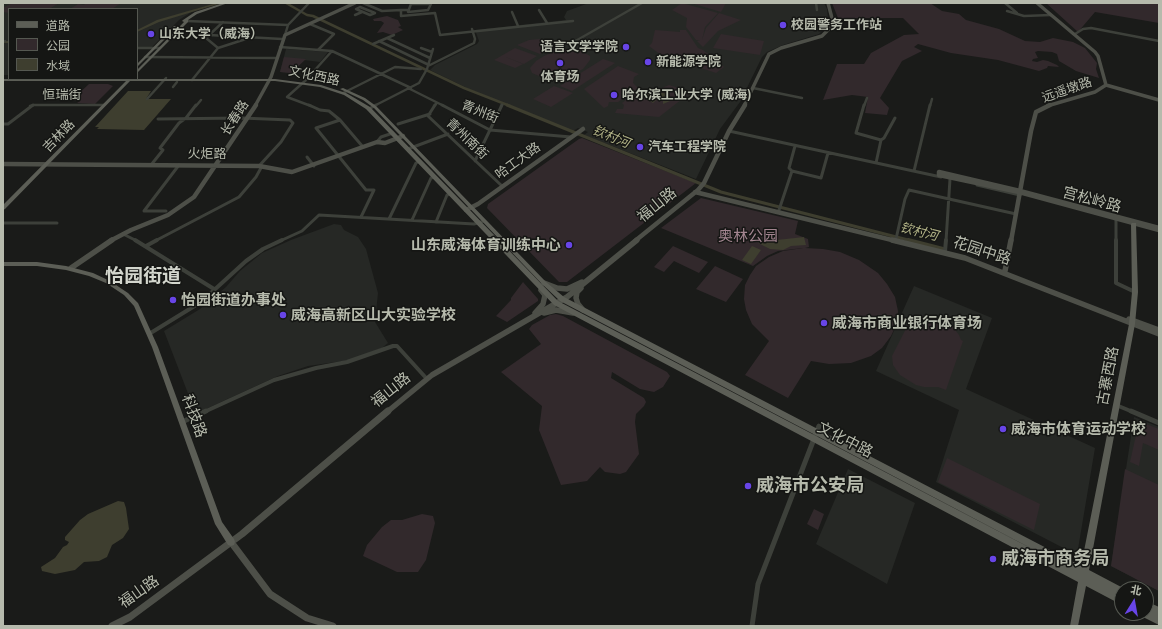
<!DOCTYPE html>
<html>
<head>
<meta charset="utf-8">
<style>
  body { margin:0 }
  #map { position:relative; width:1162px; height:629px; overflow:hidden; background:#1a1b19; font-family:Mulish,"Noto Sans SC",sans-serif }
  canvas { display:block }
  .frame { position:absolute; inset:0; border:4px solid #b6baac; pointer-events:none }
  .legend { position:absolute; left:8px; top:8px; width:130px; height:72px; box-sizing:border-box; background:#151614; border:1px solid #555851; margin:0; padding:5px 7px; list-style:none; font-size:12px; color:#b6baac }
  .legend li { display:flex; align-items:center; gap:8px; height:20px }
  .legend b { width:20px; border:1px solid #555851 }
  .north { position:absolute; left:1114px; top:581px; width:40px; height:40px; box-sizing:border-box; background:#151614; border:1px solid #555851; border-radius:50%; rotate:11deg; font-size:11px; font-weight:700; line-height:16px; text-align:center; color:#b6baac }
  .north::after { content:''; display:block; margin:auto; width:14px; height:18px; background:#6845e7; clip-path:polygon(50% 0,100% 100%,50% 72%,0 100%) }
</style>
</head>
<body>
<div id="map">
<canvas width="1162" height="629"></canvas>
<div class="frame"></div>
<ul class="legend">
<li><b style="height:5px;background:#5c5e56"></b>道路</li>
<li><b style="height:11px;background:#32292c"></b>公园</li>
<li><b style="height:11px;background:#3e3e2f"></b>水域</li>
</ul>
<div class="north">北</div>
</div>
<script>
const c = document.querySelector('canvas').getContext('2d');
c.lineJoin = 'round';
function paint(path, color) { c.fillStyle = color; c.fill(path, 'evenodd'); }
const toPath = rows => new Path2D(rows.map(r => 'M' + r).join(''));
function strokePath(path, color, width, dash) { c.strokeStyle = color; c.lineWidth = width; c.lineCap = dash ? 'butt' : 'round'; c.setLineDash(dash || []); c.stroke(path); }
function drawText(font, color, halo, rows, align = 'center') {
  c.font = font + ' Mulish,"Noto Sans SC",sans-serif'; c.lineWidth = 3; c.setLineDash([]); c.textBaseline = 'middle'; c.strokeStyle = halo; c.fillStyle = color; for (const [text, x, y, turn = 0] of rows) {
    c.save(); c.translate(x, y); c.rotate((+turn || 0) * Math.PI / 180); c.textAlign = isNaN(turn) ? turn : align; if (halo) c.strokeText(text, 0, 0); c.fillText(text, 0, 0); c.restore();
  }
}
paint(toPath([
  [3,3,217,3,196,9,179,20,151,48,137,48,137,9,9,9,9,75,3,75],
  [589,3,824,3,827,9,828,19,826,27,819,34,783,45,767,52,762,57,740,102,720,129,696,179,584,135,588,132,578,128,573,131,469,89,430,70,435,65,477,44,479,41,475,30,566,20,564,17,567,11],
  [286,49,328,52,320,62,304,60,291,73,280,72],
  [334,224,341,225,344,230,358,237,366,249,378,293,375,322,388,343,382,348,350,360,308,366,278,376,197,413,194,409,164,331,200,309,226,287,240,271,262,253,291,240],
  [914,286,992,318,966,389,1095,448,1077,555,936,482,959,410,876,371],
  [1134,417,1159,427,1159,591,1111,566],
  [848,469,915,503,887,584,816,544]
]), '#262825');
paint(toPath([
  [12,3,59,3,49,9,9,9,9,13,3,12,3,8],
  [86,3,121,3,112,9,70,9,78,4,84,5],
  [682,3,718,13,705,27,702,40,706,28,719,13,741,20,718,31,703,47,697,41,700,40,696,40,686,27,687,18,672,10],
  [691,3,726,3,721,12],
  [832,3,930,3,942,11,959,14,966,20,999,29,1025,41,1040,42,1053,38,1073,42,1085,48,1097,63,1096,69,1099,78,1076,71,1059,61,1057,54,1052,52,1038,51,1035,52,1038,58,1033,59,1032,61,1037,62,1043,60,1048,61,1057,65,1059,67,1048,66,1047,68,1039,71,998,60,951,53,918,44,914,47,922,51,902,61,880,98,889,108,887,115,865,113,868,97,852,95,823,100,837,64,864,64,871,53,904,35,919,34,903,18,838,18],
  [1046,3,1159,3,1159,23,1095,12,1078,32],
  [387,16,398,20,401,26,398,27,403,30,392,35,383,32,377,33,384,23,381,21,374,21,373,19],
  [655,30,680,32,680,30,686,30,698,48,703,50,724,67,716,73,661,55,649,46,652,43],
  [721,34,764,41,760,55,713,48],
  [540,39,563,44,540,54,517,45,529,40],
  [515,48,537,56,524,64,503,56,523,64,515,68,494,60],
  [561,49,575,49,581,51,590,56,590,60,583,69,565,78,546,79,532,73,530,68,536,61,544,56],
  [284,57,306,59,291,73,280,72],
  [603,59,615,63,572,91,560,86],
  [618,66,639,74,634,77,633,83,638,88,618,102,609,102,608,106,604,108,584,89],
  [89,84,108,84,113,86,95,104,77,103,80,101,73,100,74,98],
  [669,85,691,92,659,117,615,113,617,109,623,109,624,105,622,103,641,89,657,90],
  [554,86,573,93,551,107,533,99],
  [582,138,696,183,567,282,559,282,487,208,488,204,579,139],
  [701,198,798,221,795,234,808,239,809,247,805,248,823,249,840,252,859,260,878,273,887,284,895,297,898,311,897,323,891,336,882,348,871,356,851,363,829,364,811,361,788,398,745,375,769,341,752,324,746,310,744,299,745,285,750,275,756,266,769,257,783,251,803,248,778,251,767,256,753,266,661,228],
  [673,246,708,262,699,273,674,261,664,272,654,267],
  [715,266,743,279,726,302,696,289],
  [523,282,538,299,538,301,507,322,496,316,511,300,511,298],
  [556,314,563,316,667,372,670,376,663,387,654,392,640,389,612,372,611,378,644,398,646,402,644,406,636,414,635,422,639,454,626,472,620,474,605,472,600,467,587,481,561,485,539,430,542,406,501,372,541,344,529,329,532,325,550,315],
  [913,315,918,317,936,318,948,323,953,327,959,335,961,340,963,341,946,390,938,387,924,387,916,385,900,375,893,365,892,356],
  [1141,422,1159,429,1159,450,1143,443,1139,466,1130,462,1138,426,1141,427],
  [947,458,1040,504,1034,530,938,482],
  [1125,469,1159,485,1159,591,1111,566],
  [814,509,824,514,818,530,807,524],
  [422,514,433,516,435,523,426,560,418,572,397,572,363,556,367,545,382,527,391,520,402,520]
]), '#32292c');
paint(toPath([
  [128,91,151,91,146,99,171,99,144,130,97,129,99,127,95,127],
  [655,91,667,94,670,101,663,104,663,100,658,99,655,101,653,103,647,99,647,92,637,93],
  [804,237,806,245,791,246,783,250,770,249,758,243,777,240],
  [752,246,761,250,751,264,742,260],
  [118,501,124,502,126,508,129,529,123,538,112,545,107,557,99,561,84,562,75,570,55,574,42,571,41,567,55,558,63,547,67,545,69,542,65,540,65,537,80,520,88,514]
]), '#3e3e2f');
strokePath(toPath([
  [286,3,307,15,313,16,464,88,510,106]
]), '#3e3e2f', 2.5);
strokePath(toPath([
  [507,105,721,192,912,241]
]), '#3e3e2f', 3);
strokePath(toPath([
  [908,240,943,249]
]), '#3e3e2f', 4);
paint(toPath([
  [216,3,222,3,159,22,137,32,137,30,157,20,216,3],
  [3,41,9,41,9,43,3,43,3,41]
]), '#3e3e2f');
strokePath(toPath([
  [363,3,382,11,401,10,401,16,435,13,440,35,573,21],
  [816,3,817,10],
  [1005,3,1017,13],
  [411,4,431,4,428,10,408,12,411,4],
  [360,7,375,13,370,15,356,9,360,7],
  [401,10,408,10],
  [539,10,547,23],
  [1007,11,1024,16,1051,15],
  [512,12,518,26],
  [355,15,362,12],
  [187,21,288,25],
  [310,24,334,34,318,50],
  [1075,34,1083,29,1091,28,1159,41],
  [209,35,282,39],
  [285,35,288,25,309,3],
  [387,38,430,58],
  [379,41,429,65],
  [3,42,5,41],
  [572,43,642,3],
  [373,44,394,35],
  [280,47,332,51,411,88],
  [137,48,160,48],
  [218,48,249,38],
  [421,48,432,52],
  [145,57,277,58],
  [428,66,474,43,475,39,472,29],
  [192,80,218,48,206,38,223,22],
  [173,87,177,82],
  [753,88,802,98],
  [410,89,444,106],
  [343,93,395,67,421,69],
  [147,99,166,78],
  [30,106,34,105,104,105],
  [196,106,201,100],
  [311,106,287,97,306,80,332,51],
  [374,106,419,83,427,69,433,49],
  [434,106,436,104],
  [501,106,502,105],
  [864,106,867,98],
  [930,106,932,99]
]), '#3d403a', 2.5);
strokePath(toPath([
  [309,105,320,110,329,111,340,120,363,147],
  [435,105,428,116,502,186],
  [442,105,490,130,571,137],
  [864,105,856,133,881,140],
  [369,109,376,105],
  [158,119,242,118,290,120,293,123,281,142,259,166],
  [340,120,316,128,366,190,374,190,361,217],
  [3,124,8,124,33,105],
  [398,124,430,114],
  [729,131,941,177],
  [377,142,381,137,393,133],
  [408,149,448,134],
  [307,157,314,166],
  [475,161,502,105],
  [876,163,881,140,884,138,895,118],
  [151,165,163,150,160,148,179,123,186,118,196,105],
  [792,171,821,178,828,153],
  [914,171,930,105],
  [977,185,1020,195],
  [779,210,792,171,789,168,795,146],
  [166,211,144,211,179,165],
  [1116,218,1116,241],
  [389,219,416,163,420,161],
  [412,220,431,178,435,177],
  [436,222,447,195,451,194],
  [3,223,57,223],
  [123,234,137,241],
  [896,239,905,199,909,190,1016,214],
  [155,241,239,197,256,177,262,166],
  [280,241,302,231,319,215,474,224,484,221],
  [946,241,950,179]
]), '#3d403a', 3);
strokePath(toPath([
  [135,240,214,289],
  [1116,240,1116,283,1135,292],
  [146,246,157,240],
  [945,251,946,240],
  [149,334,201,302,246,261,263,249,282,240],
  [1116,405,1133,412],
  [204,412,274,380,316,368,347,362,393,346,397,346,427,379]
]), '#3d403a', 4);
strokePath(toPath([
  [1131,411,1159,423],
  [182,422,206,411],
  [752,626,758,584,819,426]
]), '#3d403a', 5);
strokePath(toPath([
  [1037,3,1095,52,1098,56,1106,85,1095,92,1047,106],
  [1106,85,1159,100],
  [255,106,271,77,285,35,355,3],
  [744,106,769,54,781,48,822,36,831,27,833,22,828,3]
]), '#4d4f48', 3.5);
strokePath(toPath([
  [3,164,259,166,292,172,377,142,385,143,403,136],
  [695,192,896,241],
  [466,210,478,204,583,129],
  [1159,228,1020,191,939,172,939,175,1019,192,1159,230],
  [110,241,131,230,168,215,194,197,256,105],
  [635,241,698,190,704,183,729,131,745,105],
  [1011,241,1031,131,1036,112,1050,105]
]), '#4d4f48', 4.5);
strokePath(toPath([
  [892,240,965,258,1159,334],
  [71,268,112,240],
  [1005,271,1011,240],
  [544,283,557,288,567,289,582,282],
  [581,288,577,292,576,298,578,304,583,310],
  [535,313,543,304,545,295,541,290],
  [544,313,556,310,573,313],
  [1129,319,1159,330],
  [387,412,432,375,567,297,637,240]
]), '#4d4f48', 5.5);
strokePath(toPath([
  [231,542,270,594,307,618,333,626],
  [112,626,130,617,242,534,388,411]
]), '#4d4f48', 7);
paint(toPath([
  [223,3,228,3,197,14,188,20,188,22,137,73,137,70,184,22,182,21,183,20,195,12,223,3],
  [174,26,177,27,137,67,137,64,174,26],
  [3,79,275,79,321,85,346,93,370,107,558,301,1080,574,560,301,542,284,374,108,363,100,340,89,343,88,365,98,376,106,546,282,564,297,1081,566,1129,324,1132,292,1131,224,1132,223,1136,223,1138,292,1135,324,1089,570,1125,589,1122,589,1122,596,1119,595,1122,596,1122,605,1086,586,1078,626,1070,626,1078,582,554,305,366,109,344,95,320,87,275,81,130,81,5,209,3,210,3,205,126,81,3,81,3,79],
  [3,262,37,262,66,266,93,273,110,281,128,293,138,303,158,347,222,522,234,539,235,542,234,545,231,546,228,545,215,524,152,347,134,306,124,295,106,283,89,276,66,270,37,266,3,266,3,262],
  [1146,601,1159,607,1159,625,1141,616,1140,613,1146,613,1146,601]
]), '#5c5e56');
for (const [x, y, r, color] of [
  [783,25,4,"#6845e7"],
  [151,34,4,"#6845e7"],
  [626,47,4,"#6845e7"],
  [648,62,4,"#6845e7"],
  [560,63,4,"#6845e7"],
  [614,95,4,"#6845e7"],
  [640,147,4,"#6845e7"],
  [569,245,4,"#6845e7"],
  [173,300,4,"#6845e7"],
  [283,315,4,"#6845e7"],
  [824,323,4,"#6845e7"],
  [1003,429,4,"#6845e7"],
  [748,486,4,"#6845e7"],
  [993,559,4,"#6845e7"]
]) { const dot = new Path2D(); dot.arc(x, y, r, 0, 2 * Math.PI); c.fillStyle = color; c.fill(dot); strokePath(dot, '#151614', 1.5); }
drawText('bold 13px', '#b6baac', '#151614', [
  ["校园警务工作站",791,25],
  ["山东大学（威海）",159,34],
  ["语言文学学院",618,47,"right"],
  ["新能源学院",656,62],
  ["体育场",560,77,"center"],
  ["哈尔滨工业大学 (威海)",622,95],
  ["汽车工程学院",648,147]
], 'left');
drawText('13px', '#b6baac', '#151614', [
  ["文化西路",314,76,12],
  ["远遥墩路",1067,90,-19],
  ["恒瑞街",62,95],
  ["青州街",480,112,22],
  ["长春路",235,118,-57],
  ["吉林路",59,136,-46],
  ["青州南街",467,139,44],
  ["火炬路",207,154],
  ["哈工大路",518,161,-36]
]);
drawText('italic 13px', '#b1b286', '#151614', [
  ["钦村河",611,137,22],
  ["钦村河",919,232,14]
]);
drawText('15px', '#b6baac', '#151614', [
  ["宫松岭路",1092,200,15],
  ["福山路",657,205,-39],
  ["花园中路",982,251,18],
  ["古寨西路",1108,376,-79],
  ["福山路",391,390,-39],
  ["科技路",194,416,70],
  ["文化中路",845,440,27],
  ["福山路",139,592,-35]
]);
drawText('15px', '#a38590', '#151614', [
  ["奥林公园",748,236]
]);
drawText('bold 15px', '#b6baac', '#151614', [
  ["山东威海体育训练中心",561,245,"right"],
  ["怡园街道办事处",181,300],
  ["威海高新区山大实验学校",291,315],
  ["威海市商业银行体育场",832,323],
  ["威海市体育运动学校",1011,429]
], 'left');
drawText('bold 18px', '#b6baac', '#151614', [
  ["威海市公安局",756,486],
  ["威海市商务局",1001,559]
], 'left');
drawText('bold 19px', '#d3d6cd', '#151614', [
  ["怡园街道",143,276]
]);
</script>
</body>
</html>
